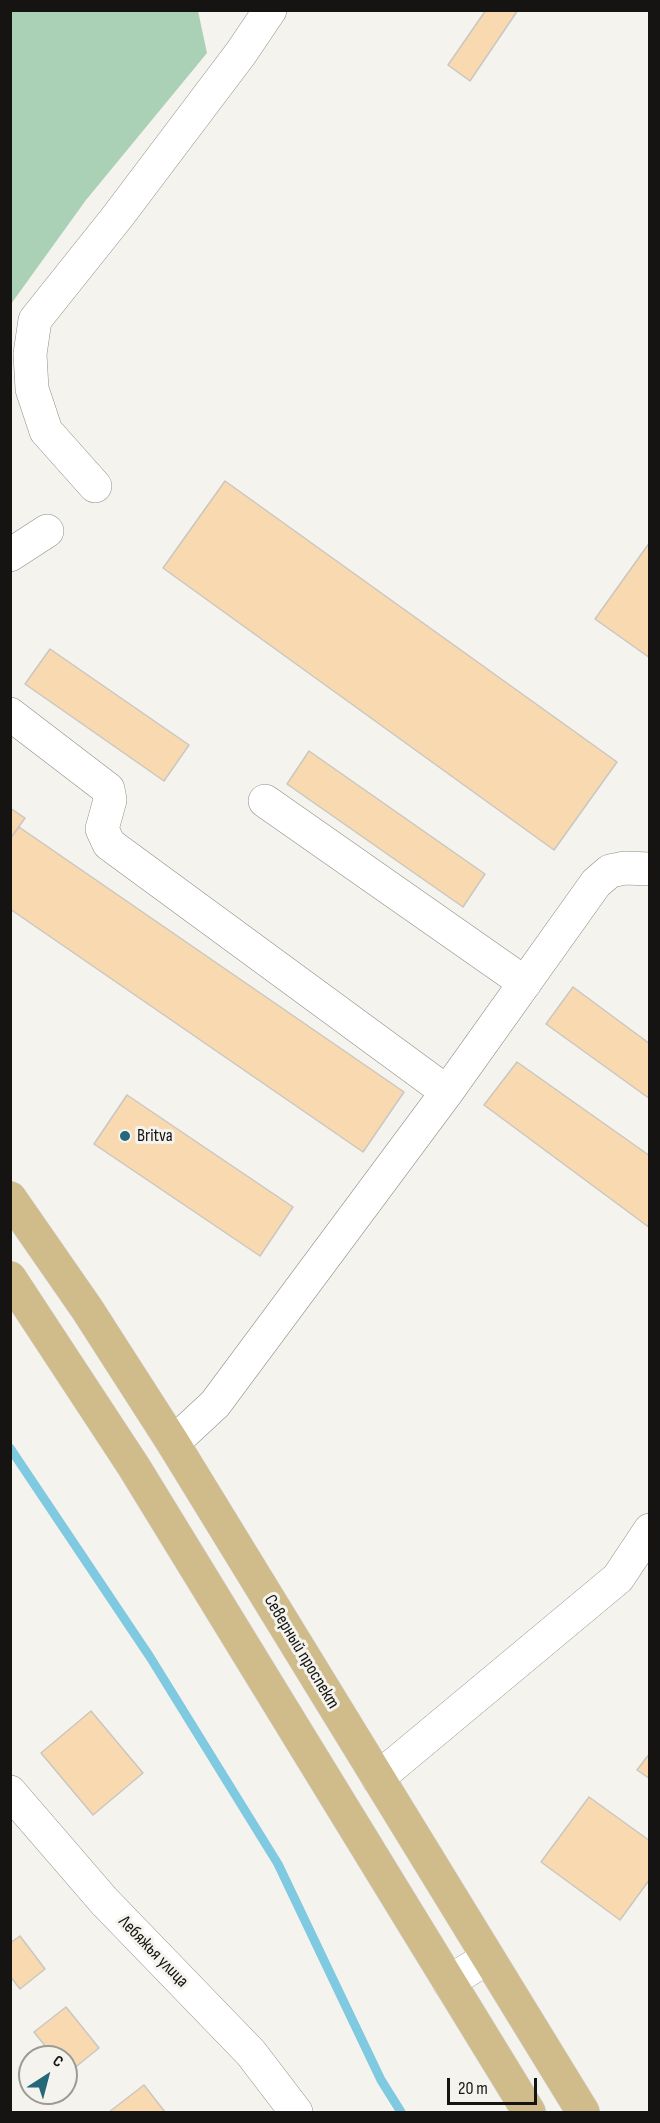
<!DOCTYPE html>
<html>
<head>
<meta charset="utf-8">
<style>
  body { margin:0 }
  #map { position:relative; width:660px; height:2123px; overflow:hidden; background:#f5f3ed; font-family:"Sofia Sans Condensed",sans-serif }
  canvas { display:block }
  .frame { position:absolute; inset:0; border:12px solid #151412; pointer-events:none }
  .north { position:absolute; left:18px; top:2045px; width:60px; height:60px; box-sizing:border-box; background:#f5f3ed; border:2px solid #9b9a95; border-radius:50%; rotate:36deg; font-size:16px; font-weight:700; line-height:24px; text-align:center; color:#151412 }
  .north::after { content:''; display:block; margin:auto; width:21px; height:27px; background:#25687a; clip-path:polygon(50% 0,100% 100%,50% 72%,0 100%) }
  .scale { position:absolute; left:447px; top:2078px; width:90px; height:27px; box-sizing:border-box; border:3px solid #151412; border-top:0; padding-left:8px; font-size:18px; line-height:21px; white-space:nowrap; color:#151412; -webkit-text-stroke:4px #f5f3ed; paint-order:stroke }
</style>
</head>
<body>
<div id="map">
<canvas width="660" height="2123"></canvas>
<div class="frame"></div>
<div class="north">С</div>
<div class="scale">20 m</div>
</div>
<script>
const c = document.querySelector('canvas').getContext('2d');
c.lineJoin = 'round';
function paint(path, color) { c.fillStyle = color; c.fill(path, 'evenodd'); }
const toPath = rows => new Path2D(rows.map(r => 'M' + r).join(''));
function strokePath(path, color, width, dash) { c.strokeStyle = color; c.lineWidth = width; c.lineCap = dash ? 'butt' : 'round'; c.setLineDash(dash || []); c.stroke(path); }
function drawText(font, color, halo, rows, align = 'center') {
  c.font = font + ' "Sofia Sans Condensed",sans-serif'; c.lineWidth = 6; c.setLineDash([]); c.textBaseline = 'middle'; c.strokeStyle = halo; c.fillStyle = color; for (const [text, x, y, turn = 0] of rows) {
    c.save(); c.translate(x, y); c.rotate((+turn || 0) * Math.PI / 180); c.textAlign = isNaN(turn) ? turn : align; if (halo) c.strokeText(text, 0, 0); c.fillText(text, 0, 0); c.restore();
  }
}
paint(toPath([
  [11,10,198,11,207,53,86,200,11,304]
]), '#aad0b5');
strokePath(toPath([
  [10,1448,150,1657,278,1864,381,2080,401,2112]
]), '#7fc9e1', 9);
const building = toPath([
  [486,10,518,10,470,81,448,65,486,10],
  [225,481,617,762,554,850,163,568,225,481],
  [650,542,650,658,595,619,650,542],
  [50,649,189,745,164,781,25,684,50,649],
  [309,751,485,874,463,907,287,784,309,751],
  [10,808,25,818,10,839,10,808],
  [19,827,404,1092,363,1152,10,909,10,839,19,827],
  [573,987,650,1044,650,1099,546,1024,573,987],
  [517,1062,650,1156,650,1228,484,1105,517,1062],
  [127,1095,293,1207,260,1256,94,1144,127,1095],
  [91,1711,143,1773,93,1815,41,1753,91,1711],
  [650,1753,650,1779,637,1770,650,1753],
  [589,1797,650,1841,650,1879,620,1920,541,1862,589,1797],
  [20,1936,45,1969,20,1989,10,1976,10,1943,20,1936],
  [66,2007,99,2048,67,2074,66,2057,54,2057,34,2032,66,2007],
  [144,2085,165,2112,109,2112,144,2085]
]);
paint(building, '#f9dab0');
strokePath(building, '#cac6c0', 1.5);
const minor = toPath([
  [95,486,46,431,32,389,30,354,35,320,118,216,241,53,270,10],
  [10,555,47,531],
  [10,714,108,789,110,800,102,829,109,844,447,1092],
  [265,801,525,983],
  [173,1443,215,1404,447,1092,596,883,610,871,625,868,650,869],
  [378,1778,618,1578,650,1530],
  [10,1792,104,1901,251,2053,296,2112],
  [449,1982,487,1958]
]);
const major = toPath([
  [10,1198,87,1309,173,1443,583,2112],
  [10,1278,134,1467,529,2112]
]);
strokePath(minor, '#8e8d87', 34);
strokePath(major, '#d0d0d0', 34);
strokePath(minor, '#fff', 33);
strokePath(major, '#d0bc8a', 33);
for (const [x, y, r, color] of [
  [125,1136,6,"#25687a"]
]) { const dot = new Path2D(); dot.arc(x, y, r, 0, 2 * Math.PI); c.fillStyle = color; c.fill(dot); strokePath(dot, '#f5f3ed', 2); }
drawText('18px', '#151412', '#f5f3ed', [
  ["Britva",137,1136]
], 'left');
drawText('18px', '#151412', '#f5f3ed', [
  ["Северный проспект",301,1652,59],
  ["Лебяжья улица",153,1952,46]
]);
</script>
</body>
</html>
